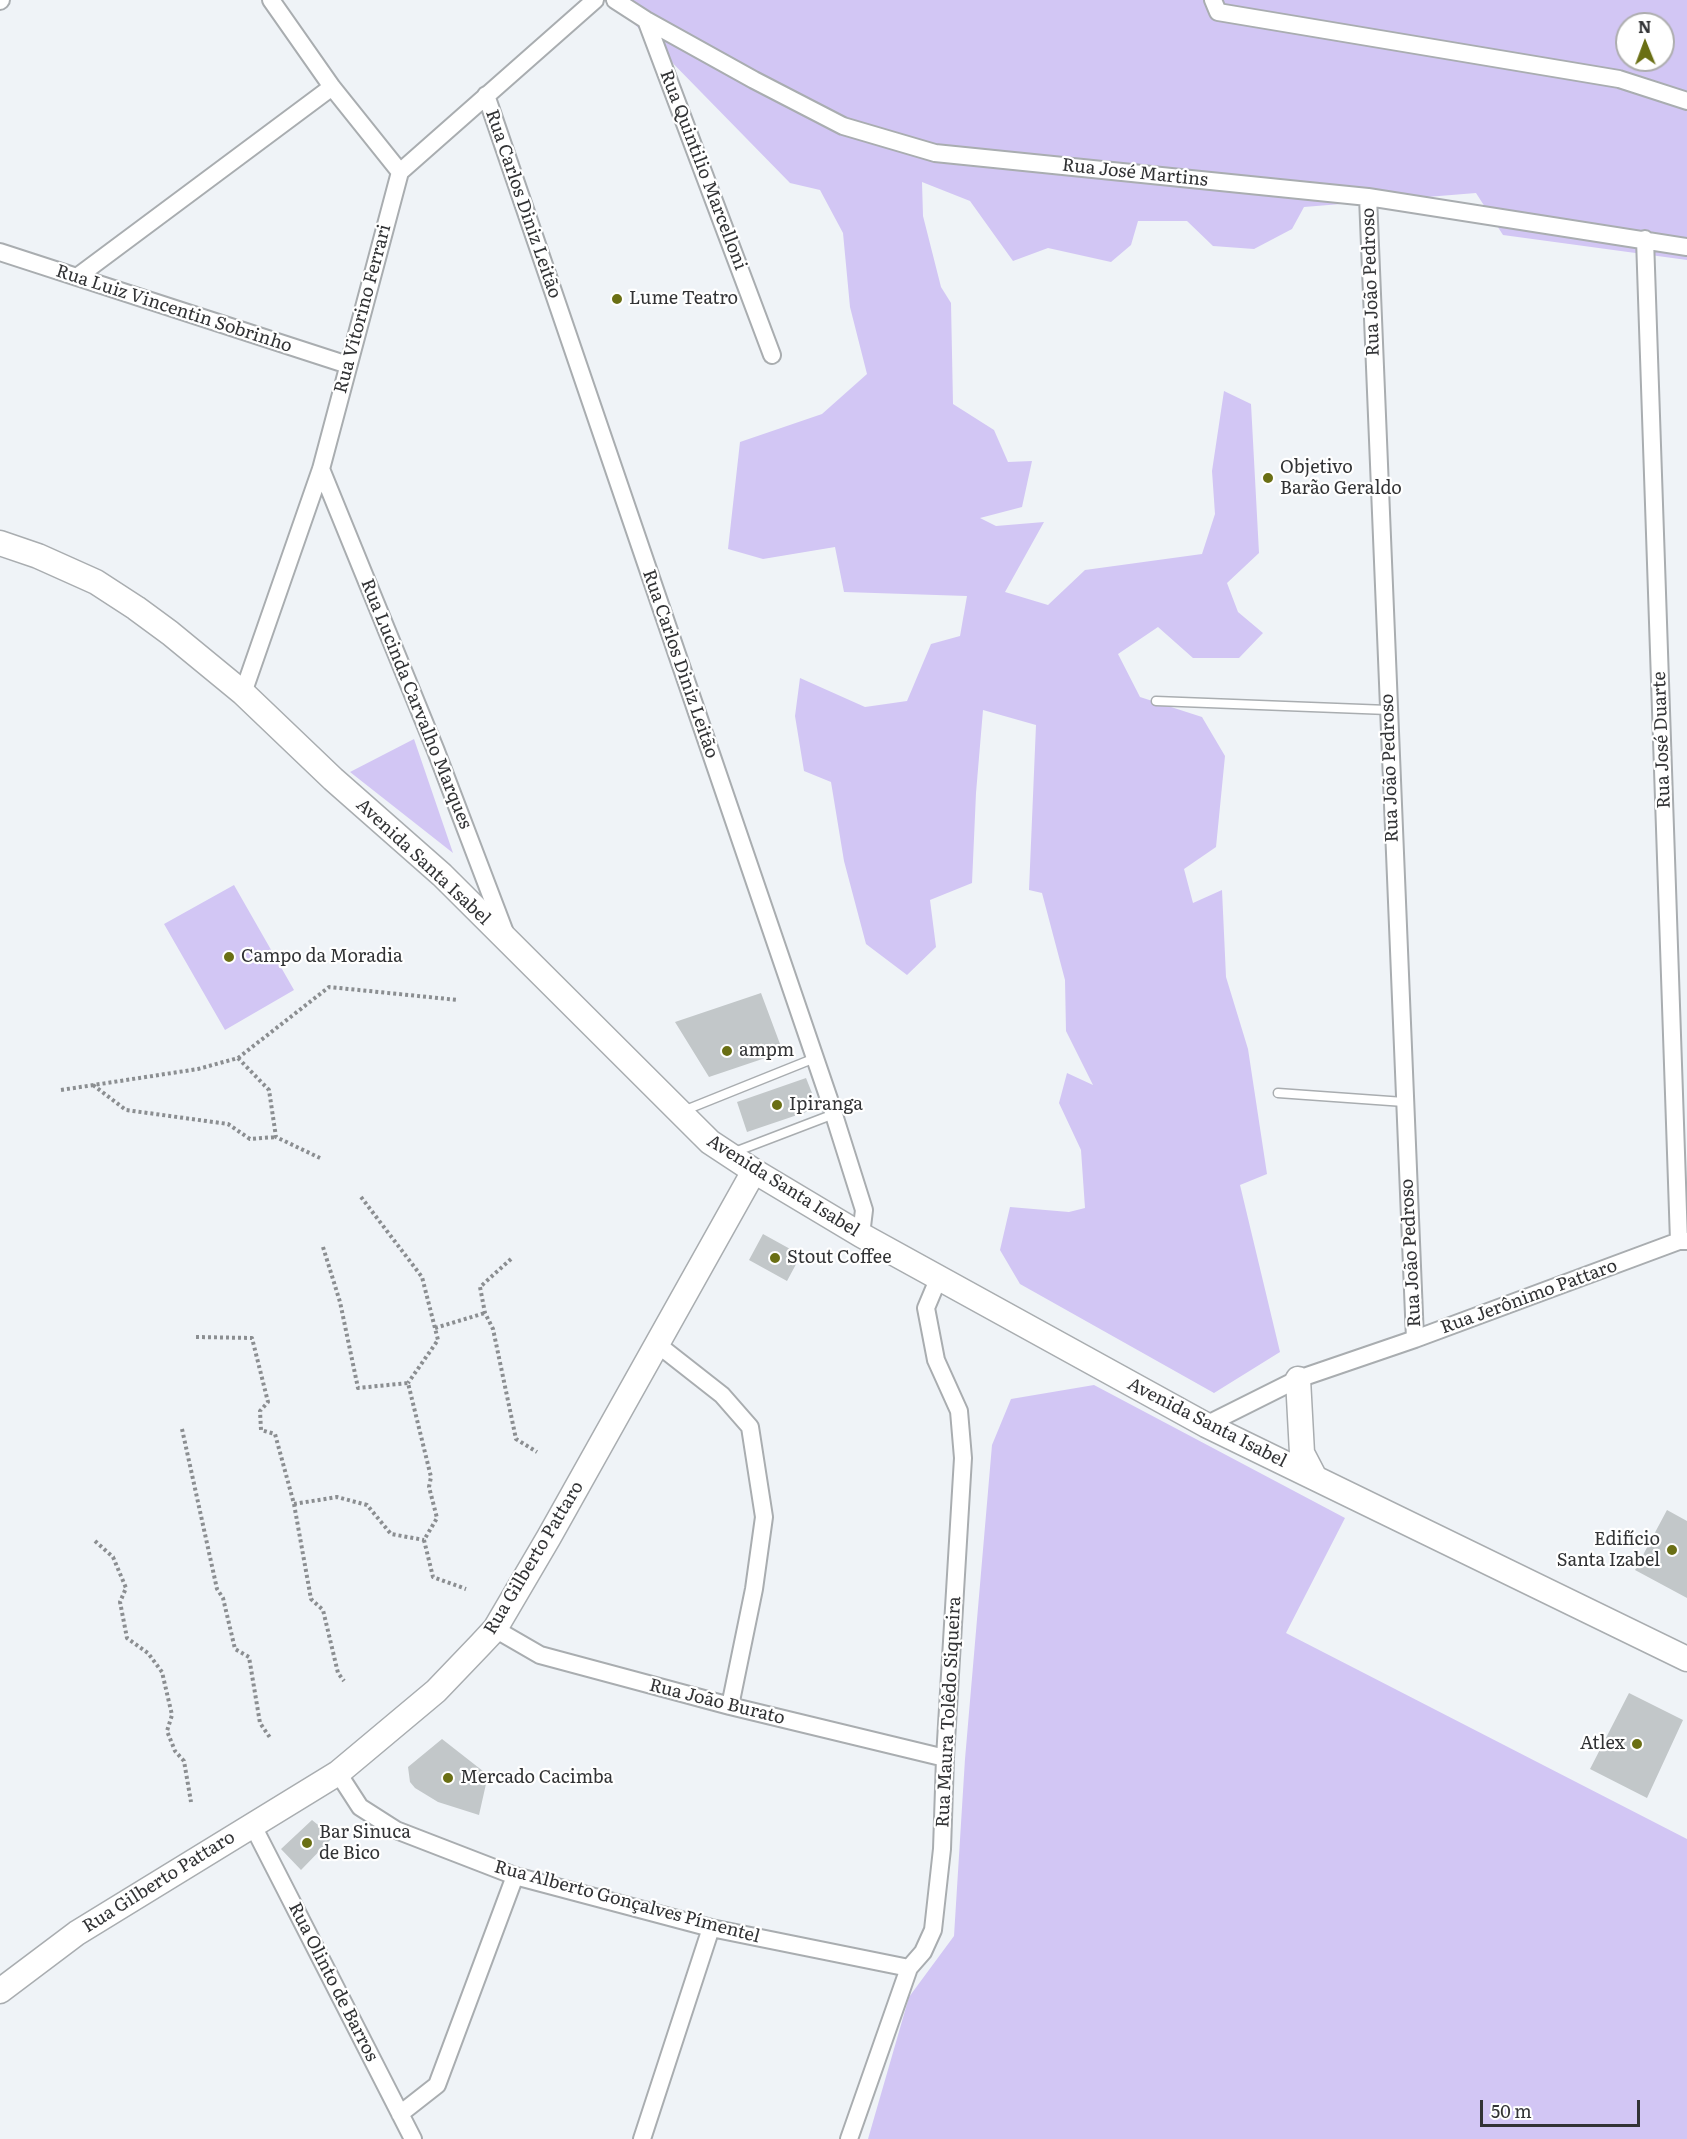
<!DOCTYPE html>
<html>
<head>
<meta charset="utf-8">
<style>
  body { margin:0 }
  #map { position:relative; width:1687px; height:2139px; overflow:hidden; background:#eff3f7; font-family:Literata,serif }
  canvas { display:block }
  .north { position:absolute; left:1615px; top:12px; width:60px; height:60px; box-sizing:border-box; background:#fff; border:2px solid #adadae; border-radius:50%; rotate:359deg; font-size:16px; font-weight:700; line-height:24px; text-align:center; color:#323335 }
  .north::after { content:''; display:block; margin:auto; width:21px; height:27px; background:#6a6f14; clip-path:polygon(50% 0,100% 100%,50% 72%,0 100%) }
  .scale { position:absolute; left:1480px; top:2100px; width:160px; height:27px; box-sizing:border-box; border:3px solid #323335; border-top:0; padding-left:8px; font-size:18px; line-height:21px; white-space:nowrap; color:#323335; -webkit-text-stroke:4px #fff; paint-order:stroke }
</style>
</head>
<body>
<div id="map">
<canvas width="1687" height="2139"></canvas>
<div class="north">N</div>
<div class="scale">50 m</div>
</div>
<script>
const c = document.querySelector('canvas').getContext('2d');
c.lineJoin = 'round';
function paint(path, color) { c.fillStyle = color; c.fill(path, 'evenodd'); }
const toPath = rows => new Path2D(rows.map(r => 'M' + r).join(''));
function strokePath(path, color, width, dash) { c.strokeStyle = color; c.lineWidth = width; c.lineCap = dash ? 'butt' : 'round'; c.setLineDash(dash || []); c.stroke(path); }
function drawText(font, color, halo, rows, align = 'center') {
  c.font = font + ' Literata,serif'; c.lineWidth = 4.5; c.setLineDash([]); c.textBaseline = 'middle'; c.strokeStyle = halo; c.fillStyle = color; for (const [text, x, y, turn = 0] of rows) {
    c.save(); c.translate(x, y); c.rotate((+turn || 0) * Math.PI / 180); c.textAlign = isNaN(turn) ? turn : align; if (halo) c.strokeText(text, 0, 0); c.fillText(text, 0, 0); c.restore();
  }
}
paint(toPath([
  [611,0,1687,0,1687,260,1503,235,1476,193,1304,207,1292,229,1254,249,1213,246,1187,221,1138,221,1131,245,1111,262,1048,248,1013,261,970,201,922,182,923,216,941,287,951,303,953,404,994,430,1008,462,1032,461,1022,507,980,518,996,526,1044,522,1005,592,1048,605,1085,570,1202,554,1215,514,1212,471,1224,391,1251,404,1259,553,1227,583,1238,612,1263,633,1239,658,1193,658,1158,627,1118,654,1140,697,1202,717,1225,756,1216,847,1184,869,1193,903,1222,890,1226,977,1248,1049,1267,1174,1240,1185,1280,1352,1214,1393,1020,1284,1000,1250,1010,1207,1069,1212,1085,1208,1081,1150,1059,1103,1067,1073,1093,1085,1066,1031,1065,980,1042,893,1029,890,1036,725,983,710,976,793,972,883,930,900,936,947,907,975,866,944,844,861,831,782,804,771,795,716,800,678,865,707,907,701,931,644,960,636,967,596,844,592,835,547,763,559,728,549,740,442,822,414,867,374,850,307,843,233,820,190,790,183],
  [1627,24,1663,24,1663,60,1627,60],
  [414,739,453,853,350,772],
  [234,885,294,990,225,1030,164,924],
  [1094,1385,1345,1518,1286,1633,1687,1839,1687,2139,868,2139,909,1997,954,1936,965,1759,992,1445,1011,1399]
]), '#d2c6f4');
paint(toPath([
  [761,993,783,1052,709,1077,675,1022],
  [806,1078,818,1108,747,1132,737,1102],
  [763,1234,801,1255,787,1281,749,1260],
  [1667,1510,1687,1521,1687,1598,1635,1570],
  [1629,1693,1683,1720,1647,1798,1590,1769],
  [442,1739,488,1775,479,1815,438,1802,415,1788,410,1782,408,1767],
  [312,1820,333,1837,301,1870,281,1849]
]), '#c2c7c9');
const lane = toPath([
  [1156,701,1388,710],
  [1278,1093,1404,1102],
  [683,1111,815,1058],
  [732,1153,834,1114]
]);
const street = toPath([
  [271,0,332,87,400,172],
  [615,0,646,20,754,80,843,126,935,153,1368,197,1687,247],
  [1213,0,1218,12,1619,79,1687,101],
  [0,1,1,0],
  [646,20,772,355],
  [486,95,829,1099,864,1210,861,1235],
  [1368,197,1415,1339],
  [1645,239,1679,1241],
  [0,252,348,365],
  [77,277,332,87],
  [321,469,436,751,506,935],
  [243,693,321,469,400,172,595,0],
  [657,1344,722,1395,750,1427,764,1517,754,1589,730,1706],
  [1206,1425,1298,1379,1415,1339,1679,1241,1687,1241],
  [495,1629,540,1655,730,1706,945,1758],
  [338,1773,360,1807,396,1830,515,1876,711,1928,909,1968],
  [252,1824,413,2139],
  [400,2114,437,2085,515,1876],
  [642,2139,711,1928],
  [849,2139,909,1968,923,1952,933,1930,942,1849,945,1758,963,1458,959,1411,936,1360,926,1308,939,1277]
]);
const secondary = toPath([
  [0,543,38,556,96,582,136,608,170,633,243,693,333,779,442,875,710,1142,754,1171,861,1235,1206,1425,1687,1659],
  [1298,1379,1302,1453,1315,1478],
  [0,1991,77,1933,338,1773,436,1691,481,1644,495,1629,549,1537,754,1171]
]);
strokePath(lane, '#a9adb0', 11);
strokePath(street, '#a9adb0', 20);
strokePath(secondary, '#a9adb0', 27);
strokePath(toPath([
  [238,1058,269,1090,276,1137,320,1158],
  [93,1085,126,1110,228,1124,250,1139,276,1137],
  [61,1090,198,1069,238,1058,329,987,458,1000],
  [361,1197,422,1277,438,1340,408,1383],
  [323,1247,340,1302,358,1388,408,1383,431,1477,429,1487,437,1518,424,1540,433,1577,466,1589],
  [511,1259,480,1287,485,1313,493,1329,516,1439,537,1452],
  [435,1328,485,1313],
  [196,1337,252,1338,268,1402,260,1411,261,1430,275,1434,294,1504,337,1497,367,1505,391,1534,424,1540],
  [182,1429,217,1589,223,1598,235,1649,249,1657,260,1723,271,1739],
  [294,1504,311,1599,323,1610,338,1673,344,1681],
  [95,1541,113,1557,126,1588,120,1602,127,1638,148,1653,162,1672,172,1715,167,1731,175,1751,184,1761,191,1802]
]), '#8b8e91', 4, [3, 3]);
strokePath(lane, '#fff', 8);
strokePath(street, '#fff', 16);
strokePath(secondary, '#fff', 24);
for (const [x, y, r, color] of [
  [617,299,6,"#6a6f14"],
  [1268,478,6,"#6a6f14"],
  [229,957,6,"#6a6f14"],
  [727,1051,6,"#6a6f14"],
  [777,1105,6,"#6a6f14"],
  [775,1258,6,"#6a6f14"],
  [1672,1550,6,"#6a6f14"],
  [1637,1744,6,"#6a6f14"],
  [448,1778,6,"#6a6f14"],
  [307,1843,6,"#6a6f14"]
]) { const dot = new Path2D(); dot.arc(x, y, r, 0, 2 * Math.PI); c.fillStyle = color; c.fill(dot); strokePath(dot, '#fff', 2); }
drawText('18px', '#323335', '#fff', [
  ["Rua Quintilio Marcelloni",703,170,69],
  ["Rua José Martins",1135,173,6],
  ["Rua Carlos Diniz Leitão",523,204,71],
  ["Rua João Pedroso",1371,282,-92],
  ["Rua Luiz Vincentin Sobrinho",174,309,18],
  ["Rua Vitorino Ferrari",363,309,-75],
  ["Rua Carlos Diniz Leitão",680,664,71],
  ["Rua Lucinda Carvalho Marques",416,704,68],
  ["Rua José Duarte",1662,740,-92],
  ["Rua João Pedroso",1390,768,-92],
  ["Avenida Santa Isabel",423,862,43],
  ["Avenida Santa Isabel",783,1186,32],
  ["Rua João Pedroso",1411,1253,-93],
  ["Rua Jerônimo Pattaro",1529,1297,-20],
  ["Avenida Santa Isabel",1207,1423,27],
  ["Rua Gilberto Pattaro",534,1558,-59],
  ["Rua João Burato",717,1702,14],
  ["Rua Maura Tolêdo Siqueira",949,1712,-87],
  ["Rua Gilberto Pattaro",159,1882,-32],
  ["Rua Alberto Gonçalves Pímentel",627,1902,15],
  ["Rua Olinto de Barros",333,1982,63]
]);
drawText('18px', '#323335', '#fff', [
  ["Lume Teatro",629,299],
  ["Objetivo",1280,468],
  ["Barão Geraldo",1280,489],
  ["Campo da Moradia",241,957],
  ["ampm",739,1051],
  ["Ipiranga",789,1105],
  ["Stout Coffee",787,1258],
  ["Edifício",1660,1540,"right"],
  ["Santa Izabel",1660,1561,"right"],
  ["Atlex",1625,1744,"right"],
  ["Mercado Cacimba",460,1778],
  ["Bar Sinuca",319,1833],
  ["de Bico",319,1854]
], 'left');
</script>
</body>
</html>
